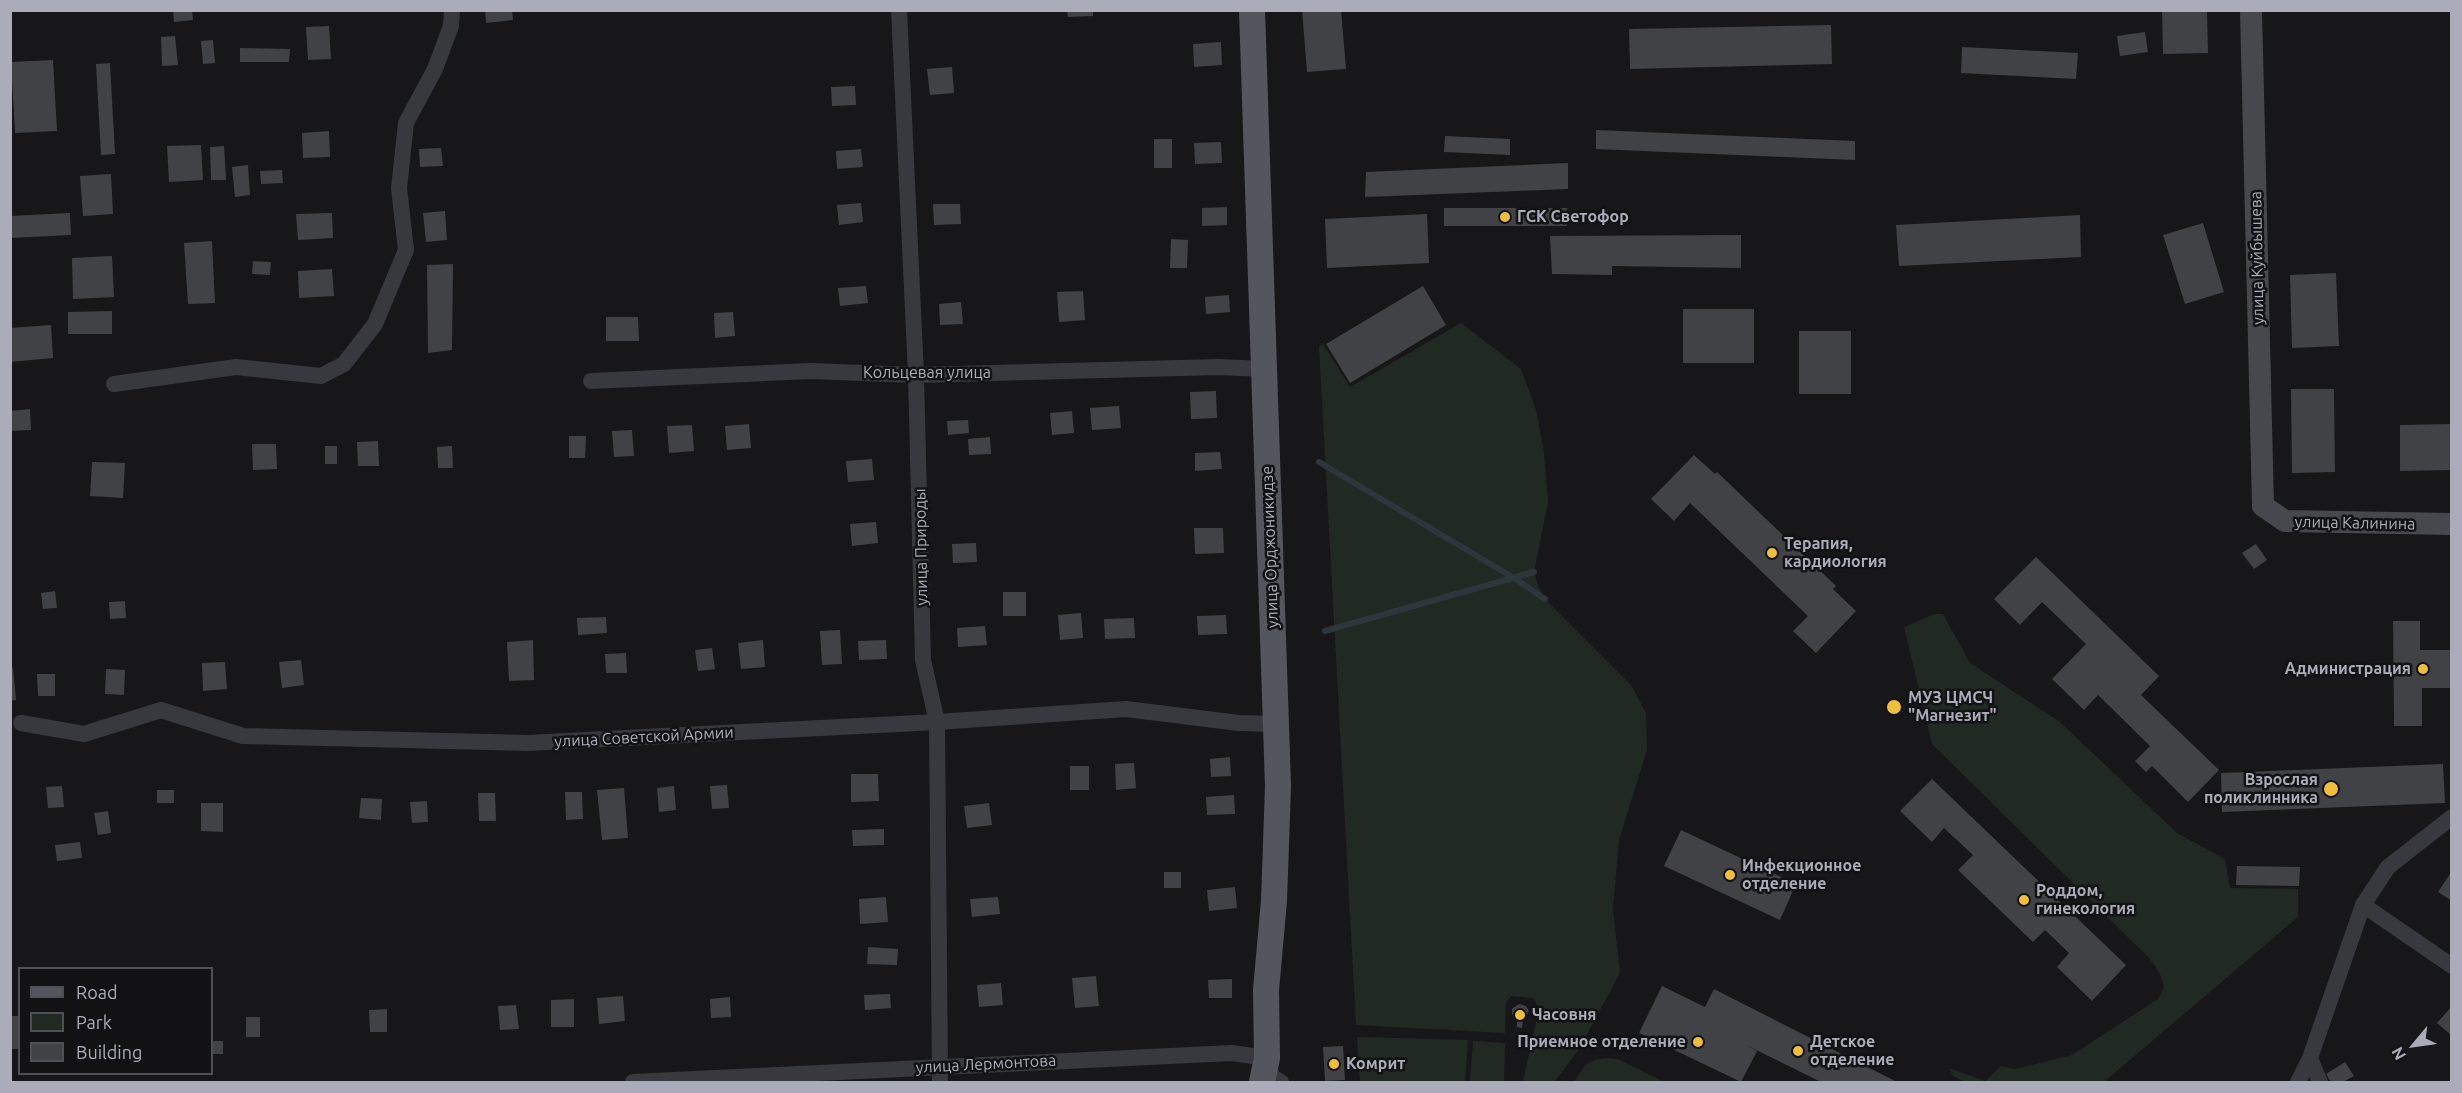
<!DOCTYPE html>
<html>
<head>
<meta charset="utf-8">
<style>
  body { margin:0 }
  #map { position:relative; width:2462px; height:1093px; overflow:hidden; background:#171719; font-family:Ubuntu,sans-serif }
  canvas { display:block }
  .frame { position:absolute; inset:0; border:12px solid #aaadb9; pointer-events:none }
  .legend { position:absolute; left:18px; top:967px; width:195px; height:108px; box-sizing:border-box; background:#121214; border:2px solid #4f5056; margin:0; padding:8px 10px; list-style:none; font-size:18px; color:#aaadb9 }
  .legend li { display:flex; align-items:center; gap:12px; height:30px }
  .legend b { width:30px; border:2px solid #4f5056 }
  .north { position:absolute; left:2384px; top:1015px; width:60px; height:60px; -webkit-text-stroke:4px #121214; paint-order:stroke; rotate:241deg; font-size:16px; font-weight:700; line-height:24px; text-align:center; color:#aaadb9 }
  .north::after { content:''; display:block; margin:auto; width:21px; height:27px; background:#aaadb9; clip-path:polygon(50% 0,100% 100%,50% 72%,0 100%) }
</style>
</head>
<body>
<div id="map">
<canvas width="2462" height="1093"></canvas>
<div class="frame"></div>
<ul class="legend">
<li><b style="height:8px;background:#54565d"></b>Road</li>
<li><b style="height:16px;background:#212923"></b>Park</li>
<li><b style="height:16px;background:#414246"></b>Building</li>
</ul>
<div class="north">N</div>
</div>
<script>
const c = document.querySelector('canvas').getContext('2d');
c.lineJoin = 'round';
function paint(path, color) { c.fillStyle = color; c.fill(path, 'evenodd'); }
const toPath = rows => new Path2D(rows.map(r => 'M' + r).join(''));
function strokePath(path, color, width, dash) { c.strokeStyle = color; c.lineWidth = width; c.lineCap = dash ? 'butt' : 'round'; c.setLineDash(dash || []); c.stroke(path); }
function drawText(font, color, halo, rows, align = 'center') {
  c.font = font + ' Ubuntu,sans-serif'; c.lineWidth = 5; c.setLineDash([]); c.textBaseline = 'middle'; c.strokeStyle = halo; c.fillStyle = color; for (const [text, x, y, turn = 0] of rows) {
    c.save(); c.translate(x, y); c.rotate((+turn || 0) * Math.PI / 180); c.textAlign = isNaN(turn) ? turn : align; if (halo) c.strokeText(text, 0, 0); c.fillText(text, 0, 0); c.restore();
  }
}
paint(toPath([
  [1461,323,1521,369,1536,410,1544,452,1548,502,1534,572,1538,586,1545,599,1631,685,1646,713,1647,750,1619,840,1613,909,1620,973,1578,1051,1554,1082,1523,1082,1539,1008,1533,998,1511,996,1506,1003,1505,1033,1356,1025,1319,346,1323,344,1350,387],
  [1934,614,1943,614,1970,663,2060,722,2177,833,2225,859,2230,888,2298,889,2298,917,2104,1082,1965,1082,1953,1076,1949,1068,1985,1081,2001,1066,2015,1069,2072,1055,2158,999,2164,988,2160,974,2150,959,1932,744,1904,627],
  [1357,1037,1468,1040,1465,1082,1443,1081,1443,1082,1360,1082],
  [1473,1041,1505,1043,1504,1082,1470,1082],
  [1604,1058,1618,1059,1664,1082,1574,1082,1585,1065,1595,1060]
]), '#212923');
strokePath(toPath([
  [1319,462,1514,578,1545,599],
  [1325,631,1534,572]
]), '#2d353d', 6);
paint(toPath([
  [173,10,192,10,193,20,174,22],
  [485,10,512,10,513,20,486,23],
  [1067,10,1093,10,1093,16,1068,17],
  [1302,10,1341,10,1346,69,1307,72],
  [2162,10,2207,10,2208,53,2163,54],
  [1831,25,1832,64,1630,69,1629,29],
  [329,26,331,59,308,60,306,27],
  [2145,32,2148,52,2120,56,2117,36],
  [175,36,178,65,162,66,161,37],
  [213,40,215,63,203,64,201,41],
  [1221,42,1222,65,1194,67,1193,44],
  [1962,47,2078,53,2076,79,1961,73],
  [240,48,290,49,289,62,240,62],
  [53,60,57,131,15,133,11,62],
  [110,63,115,154,101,155,96,64],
  [952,67,954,93,930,95,927,69],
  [855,86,856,105,832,106,831,87],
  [1596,130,1855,141,1855,160,1596,149],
  [329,131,330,157,303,158,302,133],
  [1445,136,1510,139,1510,155,1444,152],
  [1154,139,1172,139,1172,168,1154,168],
  [1221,142,1222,163,1195,164,1194,143],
  [201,145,203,180,169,182,167,146],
  [224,146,226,180,211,180,210,147],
  [441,148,443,166,420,167,419,149],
  [861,149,863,167,837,169,836,151],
  [1568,163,1568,189,1365,197,1366,172],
  [248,165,250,195,235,197,232,167],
  [282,170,283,183,261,184,260,171],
  [111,174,113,214,83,216,80,176],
  [861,203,863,222,839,225,837,205],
  [933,204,960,204,961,224,934,225],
  [1227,207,1227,225,1202,226,1202,208],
  [1444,208,1567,208,1567,226,1444,226],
  [445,211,447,240,426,242,423,213],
  [70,213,71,235,10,238,10,216],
  [332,213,333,238,298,240,296,214],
  [1427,214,1429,263,1327,268,1325,219],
  [2080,215,2081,257,1899,266,1896,225],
  [2203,223,2224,292,2185,304,2163,235],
  [1741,235,1741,268,1612,266,1612,275,1552,274,1550,236],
  [1171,239,1188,240,1187,268,1170,268],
  [212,241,215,303,188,304,184,243],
  [112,256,114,297,73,299,72,258],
  [253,261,271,262,270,275,252,274],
  [453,264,452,350,428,353,427,265],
  [332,269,334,296,299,298,298,271],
  [2336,273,2339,346,2292,348,2290,275],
  [866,286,868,303,840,306,838,288],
  [1423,286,1446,325,1350,383,1326,344],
  [1083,291,1085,320,1059,322,1057,292],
  [1229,295,1230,312,1206,314,1205,297],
  [961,302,963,324,940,325,939,304],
  [1683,309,1754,309,1754,363,1683,363],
  [112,311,112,334,68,334,68,312],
  [733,312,735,336,715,338,714,313],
  [606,317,638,317,639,341,606,341],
  [51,325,53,358,10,362,10,328],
  [1799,331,1851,331,1851,394,1799,394],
  [2291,389,2334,389,2335,472,2292,473],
  [1216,391,1217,418,1191,419,1190,392],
  [1119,406,1121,428,1092,430,1090,408],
  [30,409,31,430,10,431,10,411],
  [1072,411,1074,433,1052,435,1050,413],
  [968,420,969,433,948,435,947,421],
  [749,424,751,448,727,450,725,426],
  [2452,424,2452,470,2400,471,2400,425],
  [692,425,694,451,669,453,667,426],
  [632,430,634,456,614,457,612,431],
  [569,436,586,436,585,458,569,458],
  [990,437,991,454,969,455,968,439],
  [378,441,379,466,358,466,357,442],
  [252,444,276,444,277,469,253,470],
  [325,446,337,446,337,464,325,464],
  [452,446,453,468,438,468,437,447],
  [1220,452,1222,469,1195,471,1195,453],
  [1694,455,1715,474,1717,472,1836,586,1833,589,1856,611,1816,653,1793,631,1808,616,1690,503,1674,521,1651,499],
  [872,459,874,480,848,482,846,461],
  [92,462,125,463,123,498,90,496],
  [876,522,878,543,852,546,850,524],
  [1194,528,1223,528,1224,553,1195,554],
  [976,543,977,562,953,563,952,544],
  [2256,544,2267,560,2254,569,2242,553],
  [2036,557,2159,676,2141,695,2219,770,2188,802,2152,766,2146,772,2135,761,2150,746,2098,695,2084,710,2052,679,2086,644,2042,602,2020,625,1994,599],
  [55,591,57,608,43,609,41,593],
  [1003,592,1026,592,1026,616,1003,616],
  [125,601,126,618,110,619,109,602],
  [1081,613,1083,638,1060,640,1058,615],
  [1226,615,1227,634,1198,635,1197,616],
  [606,617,607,633,578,635,577,618],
  [1134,618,1135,638,1105,639,1104,619],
  [2393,621,2420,621,2420,650,2452,650,2452,688,2422,688,2422,726,2394,726],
  [985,626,987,645,958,647,957,628],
  [840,630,842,664,822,665,820,631],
  [533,640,534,680,509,681,507,642],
  [763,640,765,667,741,669,738,643],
  [886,640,887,659,859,660,858,641],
  [712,648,715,669,698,671,695,650],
  [626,653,627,673,606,673,605,654],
  [301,660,304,685,282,688,279,662],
  [225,662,227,689,203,691,202,663],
  [13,668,16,700,10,701,10,669],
  [106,669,125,670,124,695,105,694],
  [37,674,55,674,55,696,38,696],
  [1230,757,1231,776,1211,777,1210,759],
  [1134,763,1136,788,1116,790,1115,764],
  [2443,764,2445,803,2222,812,2221,773],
  [1070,766,1089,766,1089,790,1070,790],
  [851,774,878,774,879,801,851,802],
  [1932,779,2126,965,2092,1001,2057,967,2069,953,2045,930,2033,942,1958,870,1973,855,1944,828,1932,842,1900,811],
  [727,785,729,808,712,809,710,786],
  [62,786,64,807,48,808,46,787],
  [674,786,676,810,659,812,657,788],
  [624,788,628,838,602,840,597,790],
  [157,790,174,790,174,803,157,803],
  [565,792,582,792,583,819,566,820],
  [478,793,495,793,496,821,479,821],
  [1234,795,1235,814,1207,815,1206,797],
  [361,798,382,799,381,820,359,818],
  [427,801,428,822,412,823,410,802],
  [201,803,223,803,223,832,201,831],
  [989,803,992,825,967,828,964,806],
  [108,811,111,833,98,835,94,813],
  [884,829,884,845,853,846,852,830],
  [1681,830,1796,884,1780,920,1664,866],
  [80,842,82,858,57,861,55,845],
  [2237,866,2300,867,2299,886,2236,885],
  [2452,871,2452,901,2438,892],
  [1164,872,1181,872,1181,888,1164,888],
  [1235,887,1237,908,1209,911,1207,890],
  [886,897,888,922,860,924,859,899],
  [998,897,1000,914,972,917,970,899],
  [868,947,898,949,897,965,867,964],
  [1096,976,1099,1006,1075,1008,1072,978],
  [1232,979,1232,998,1209,998,1208,980],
  [1001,983,1003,1005,979,1007,977,985],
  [1662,986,1705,1007,1714,989,1897,1082,1821,1082,1746,1045,1757,1051,1741,1082,1639,1033],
  [890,994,891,1008,865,1010,864,995],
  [623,996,625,1021,599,1024,597,998],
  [730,997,731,1017,711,1018,710,999],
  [574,999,574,1027,551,1027,551,1000],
  [1519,1004,1526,1006,1529,1011,1523,1020,1522,1028,1517,1027,1517,1019,1512,1014,1512,1009],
  [516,1005,519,1029,500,1030,498,1006],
  [2452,1006,2452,1036,2437,1023],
  [387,1009,387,1032,370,1032,369,1010],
  [10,1016,18,1016,20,1049,10,1049],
  [246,1017,260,1017,260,1037,246,1037],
  [212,1041,223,1041,223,1054,212,1054],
  [1343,1046,1345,1080,1325,1081,1323,1047],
  [2345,1062,2354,1076,2343,1082,2331,1082,2326,1074]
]), '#414246');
strokePath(toPath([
  [899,10,916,375,923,660,937,722,940,1082],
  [591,381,811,371,916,375,1218,367,1264,369],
  [114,384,236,367,321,376,344,364,375,324,406,250,399,188,406,123,435,69,451,26,452,10],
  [21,723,84,734,161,710,243,736,528,743,937,722,1126,709,1239,723,1275,724],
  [2363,905,2452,966],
  [2310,1058,2320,1082],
  [633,1082,1232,1053,1267,1058,1272,1077,1281,1082],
  [2298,1082,2310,1058,2363,905,2388,867,2452,817]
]), '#38393e', 16);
strokePath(toPath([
  [2251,10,2263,506,2285,521,2452,524]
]), '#46484e', 22);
strokePath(toPath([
  [1252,10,1278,786,1274,901,1266,990,1267,1058,1262,1082]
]), '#54565d', 26);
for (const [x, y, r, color] of [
  [1505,217,6,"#efbe3a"],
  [1772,553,6,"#efbe3a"],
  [2423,669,6,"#efbe3a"],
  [1894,707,8,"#efbe3a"],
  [2331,789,8,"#efbe3a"],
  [1730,875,6,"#efbe3a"],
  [2024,900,6,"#efbe3a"],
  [1520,1015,6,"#efbe3a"],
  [1698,1042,6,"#efbe3a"],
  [1798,1051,6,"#efbe3a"],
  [1334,1064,6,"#efbe3a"]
]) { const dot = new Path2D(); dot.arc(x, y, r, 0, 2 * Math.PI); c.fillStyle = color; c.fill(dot); strokePath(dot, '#121214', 2); }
drawText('bold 16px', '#aaadb9', '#121214', [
  ["ГСК Светофор",1517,217],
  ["Терапия,",1784,544],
  ["кардиология",1784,562],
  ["Администрация",2411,669,"right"],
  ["МУЗ ЦМСЧ",1908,698],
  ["\"Магнезит\"",1908,716],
  ["Взрослая",2318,780,"right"],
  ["поликлинника",2318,798,"right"],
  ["Инфекционное",1742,866],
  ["отделение",1742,884],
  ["Роддом,",2036,891],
  ["гинекология",2036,909],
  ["Часовня",1532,1015],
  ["Приемное отделение",1686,1042,"right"],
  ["Детское",1810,1042],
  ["отделение",1810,1060],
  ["Комрит",1346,1064]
], 'left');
drawText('16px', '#aaadb9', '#121214', [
  ["улица Куйбышева",2257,258,-91],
  ["Кольцевая улица",927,373],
  ["улица Калинина",2355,523,1],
  ["улица Природы",921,547,-91],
  ["улица Орджоникидзе",1270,547,-92],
  ["улица Советской Армии",644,737,-3],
  ["улица Лермонтова",986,1064,-3]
]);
</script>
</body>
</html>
